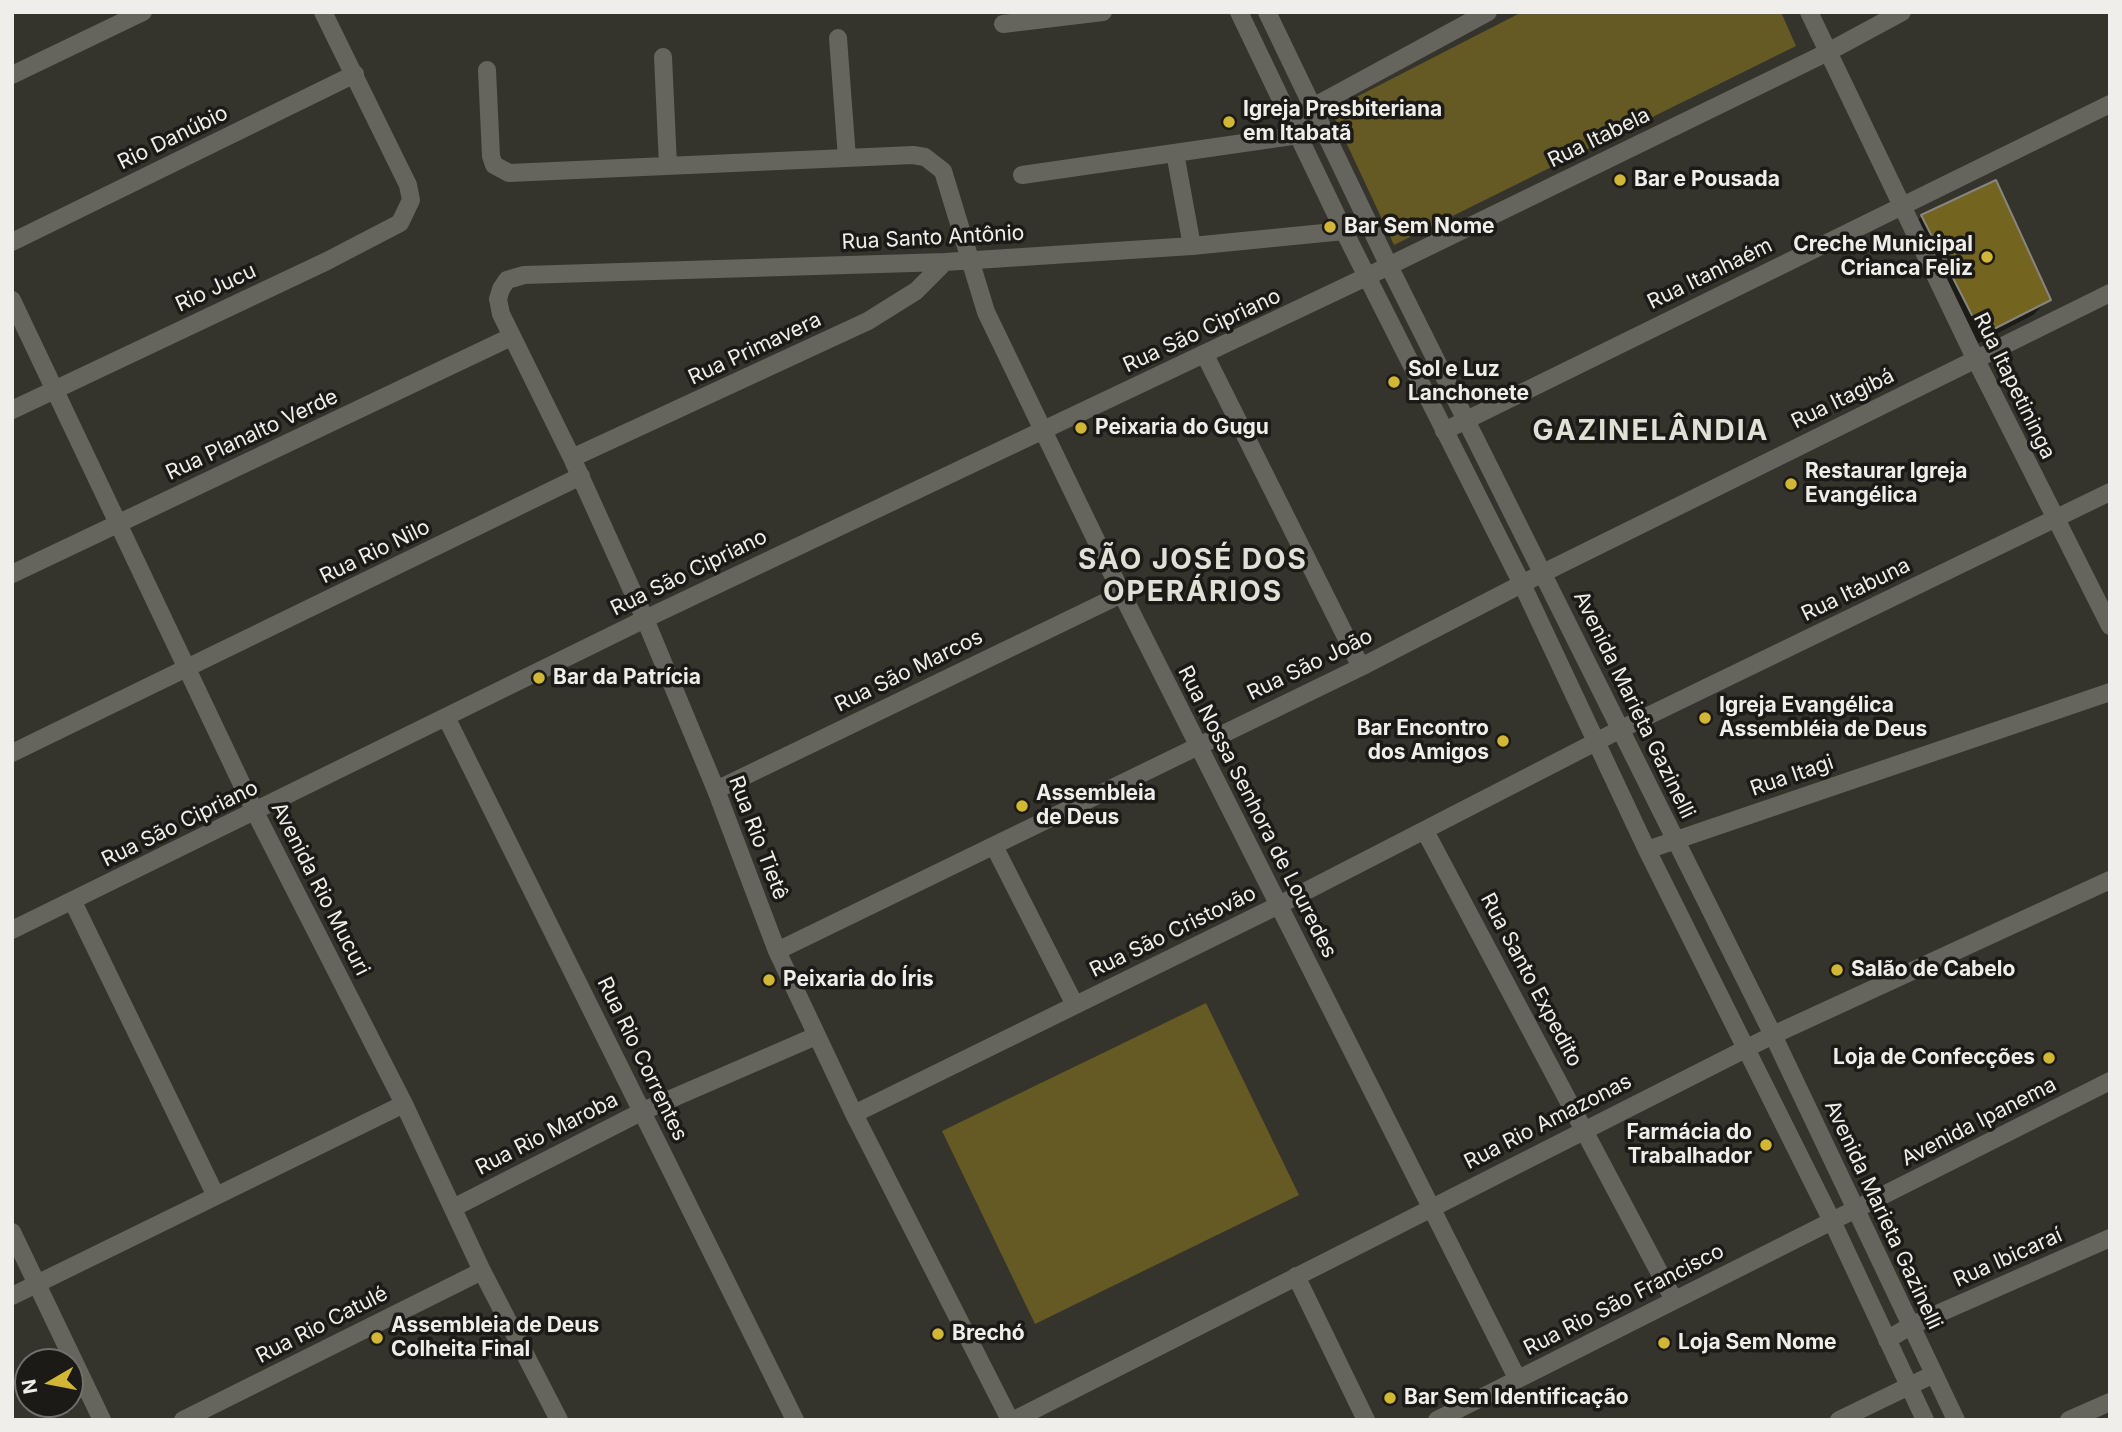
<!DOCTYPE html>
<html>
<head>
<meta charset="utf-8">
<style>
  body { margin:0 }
  #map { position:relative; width:2122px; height:1432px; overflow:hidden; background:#34332c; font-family:Inter,sans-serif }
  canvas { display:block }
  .frame { position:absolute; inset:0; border:14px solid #efeeea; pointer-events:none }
  .north { position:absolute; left:14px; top:1348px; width:70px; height:70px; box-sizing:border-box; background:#1b1a17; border:2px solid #706f6b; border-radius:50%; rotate:260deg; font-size:19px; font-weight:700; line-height:28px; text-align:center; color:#efeeea }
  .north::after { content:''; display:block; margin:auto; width:24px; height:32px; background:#d2b736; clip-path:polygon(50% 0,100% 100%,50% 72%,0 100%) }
</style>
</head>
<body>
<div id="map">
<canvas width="2122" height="1432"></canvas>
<div class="frame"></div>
<div class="north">N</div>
</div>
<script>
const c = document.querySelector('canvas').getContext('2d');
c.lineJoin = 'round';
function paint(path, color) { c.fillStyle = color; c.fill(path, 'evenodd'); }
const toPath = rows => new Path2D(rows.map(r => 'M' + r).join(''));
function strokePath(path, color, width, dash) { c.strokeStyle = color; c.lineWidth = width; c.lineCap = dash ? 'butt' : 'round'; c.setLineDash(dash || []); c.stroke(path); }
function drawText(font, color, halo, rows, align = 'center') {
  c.font = font + ' Inter,sans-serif'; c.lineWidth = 7; c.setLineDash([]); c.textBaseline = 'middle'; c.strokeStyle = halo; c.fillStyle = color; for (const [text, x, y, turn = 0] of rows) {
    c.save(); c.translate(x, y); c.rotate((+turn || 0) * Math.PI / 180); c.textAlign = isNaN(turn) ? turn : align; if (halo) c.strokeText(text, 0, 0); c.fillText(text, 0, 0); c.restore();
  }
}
paint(toPath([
  [1522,12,1781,12,1796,46,1394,245,1331,110],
  [1206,1003,1299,1195,1035,1324,942,1131]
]), '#655924');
paint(toPath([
  [1922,216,2049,299,2033,315,1965,350,1906,232]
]), '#0007');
const building = toPath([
  [1996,180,2051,300,1982,335,1921,215,1996,180]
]);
paint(building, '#73641f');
strokePath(building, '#87857e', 2);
strokePath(toPath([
  [1239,12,1344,231,1522,584,1647,850,1832,1221,1925,1420],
  [1267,12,1389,266,1773,1035,1956,1420],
  [1809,12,1975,358,2110,626],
  [1003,24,1103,12],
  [838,38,847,158],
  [663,57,668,165],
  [487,70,491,156,494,165,509,173,913,155,925,157,943,171,986,312,1122,594,1517,1378],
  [12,75,143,12],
  [1291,119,1488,12],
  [1175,153,1192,246],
  [1022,175,1299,135],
  [12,242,355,74],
  [12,300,255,812,404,1104,482,1271,559,1420],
  [1205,355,1361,667],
  [12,410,327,261,400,223,411,200,408,185,323,12],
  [1444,431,2110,104],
  [572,458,868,321,916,291,945,262],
  [12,574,511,337],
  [447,719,795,1420],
  [12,753,581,476],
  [716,790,1122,594],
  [1425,831,1674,1300],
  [994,846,1075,1005],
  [1647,850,2110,692],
  [73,902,216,1196],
  [12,930,645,619,1366,277,1828,52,1902,12],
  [777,951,1361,667,1543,573,2110,293],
  [854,1114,1279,905,1621,729,2110,492],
  [453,1208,643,1111,816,1036],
  [12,1232,102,1420],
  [1296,1276,1366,1420],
  [12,1296,404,1104],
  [1887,1340,1910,1326,2110,1238],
  [183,1420,482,1271],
  [1010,1420,854,1114,777,951,716,790,645,619,572,458,501,314,498,299,501,289,507,280,524,275,945,262,1192,246,1344,231],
  [1014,1420,1773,1035,2110,880],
  [1437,1420,2110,1081],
  [1839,1420,1932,1375],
  [2069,1420,2110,1402]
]), '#65645d', 18);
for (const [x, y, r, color] of [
  [1229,122,7,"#d2b736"],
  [1620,180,7,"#d2b736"],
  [1330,227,7,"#d2b736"],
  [1987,257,7,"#d2b736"],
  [1394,382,7,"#d2b736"],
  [1081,428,7,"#d2b736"],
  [1791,484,7,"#d2b736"],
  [539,678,7,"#d2b736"],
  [1705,718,7,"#d2b736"],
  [1503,741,7,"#d2b736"],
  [1022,806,7,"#d2b736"],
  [1837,970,7,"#d2b736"],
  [769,980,7,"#d2b736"],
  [2049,1058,7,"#d2b736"],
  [1766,1145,7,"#d2b736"],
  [938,1334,7,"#d2b736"],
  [377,1338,7,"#d2b736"],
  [1664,1343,7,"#d2b736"],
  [1390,1398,7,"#d2b736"]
]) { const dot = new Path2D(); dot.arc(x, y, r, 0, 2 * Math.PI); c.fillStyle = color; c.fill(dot); strokePath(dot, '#1b1a17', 2.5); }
drawText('bold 21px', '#efeeea', '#1b1a17', [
  ["Igreja Presbiteriana",1243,110],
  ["em Itabatã",1243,134],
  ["Bar e Pousada",1634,180],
  ["Bar Sem Nome",1344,227],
  ["Creche Municipal",1973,245,"right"],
  ["Crianca Feliz",1973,269,"right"],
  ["Sol e Luz",1408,370],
  ["Lanchonete",1408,394],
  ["Peixaria do Gugu",1095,428],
  ["Restaurar Igreja",1805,472],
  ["Evangélica",1805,496],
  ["Bar da Patrícia",553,678],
  ["Igreja Evangélica",1719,706],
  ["Assembléia de Deus",1719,730],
  ["Bar Encontro",1489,729,"right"],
  ["dos Amigos",1489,753,"right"],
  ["Assembleia",1036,794],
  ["de Deus",1036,818],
  ["Salão de Cabelo",1851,970],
  ["Peixaria do Íris",783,980],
  ["Loja de Confecções",2035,1058,"right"],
  ["Farmácia do",1752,1133,"right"],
  ["Trabalhador",1752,1157,"right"],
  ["Assembleia de Deus",391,1326],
  ["Colheita Final",391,1350],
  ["Brechó",952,1334],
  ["Loja Sem Nome",1678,1343],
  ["Bar Sem Identificação",1404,1398]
], 'left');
drawText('21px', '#efeeea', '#1b1a17', [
  ["Rio Danúbio",173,138,-26],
  ["Rua Itabela",1599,138,-26],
  ["Rua Santo Antônio",933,238,-3],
  ["Rua Itanhaém",1710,274,-26],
  ["Rio Jucu",216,288,-25],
  ["Rua São Cipriano",1202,331,-25],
  ["Rua Primavera",755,349,-25],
  ["Rua Itapetininga",2014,386,64],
  ["Rua Itagibá",1843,399,-26],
  ["Rua Planalto Verde",252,435,-25],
  ["Rua Rio Nilo",375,552,-26],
  ["Rua São Cipriano",689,573,-26],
  ["Rua Itabuna",1856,590,-26],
  ["Rua São João",1310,665,-26],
  ["Rua São Marcos",909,671,-26],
  ["Avenida Marieta Gazinelli",1634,705,64],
  ["Rua Itagi",1792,776,-19],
  ["Rua Nossa Senhora de Louredes",1257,812,63],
  ["Rua São Cipriano",180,824,-26],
  ["Rua Rio Tietê",758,838,69],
  ["Avenida Rio Mucuri",320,889,63],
  ["Rua São Cristovão",1173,932,-26],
  ["Rua Santo Expedito",1531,980,62],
  ["Rua Rio Correntes",642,1059,64],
  ["Rua Rio Amazonas",1548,1122,-27],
  ["Avenida Ipanema",1979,1122,-27],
  ["Rua Rio Maroba",547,1134,-27],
  ["Avenida Marieta Gazinelli",1883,1215,65],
  ["Rua Ibicaraí",2008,1258,-24],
  ["Rua Rio São Francisco",1624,1300,-27],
  ["Rua Rio Catulé",322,1325,-27]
]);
c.letterSpacing = '2px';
drawText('bold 28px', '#e1e0d7', '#1b1a17', [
  ["GAZINELÂNDIA",1651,432],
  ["SÃO JOSÉ DOS",1193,561],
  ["OPERÁRIOS",1193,593]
]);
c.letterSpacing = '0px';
</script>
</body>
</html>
